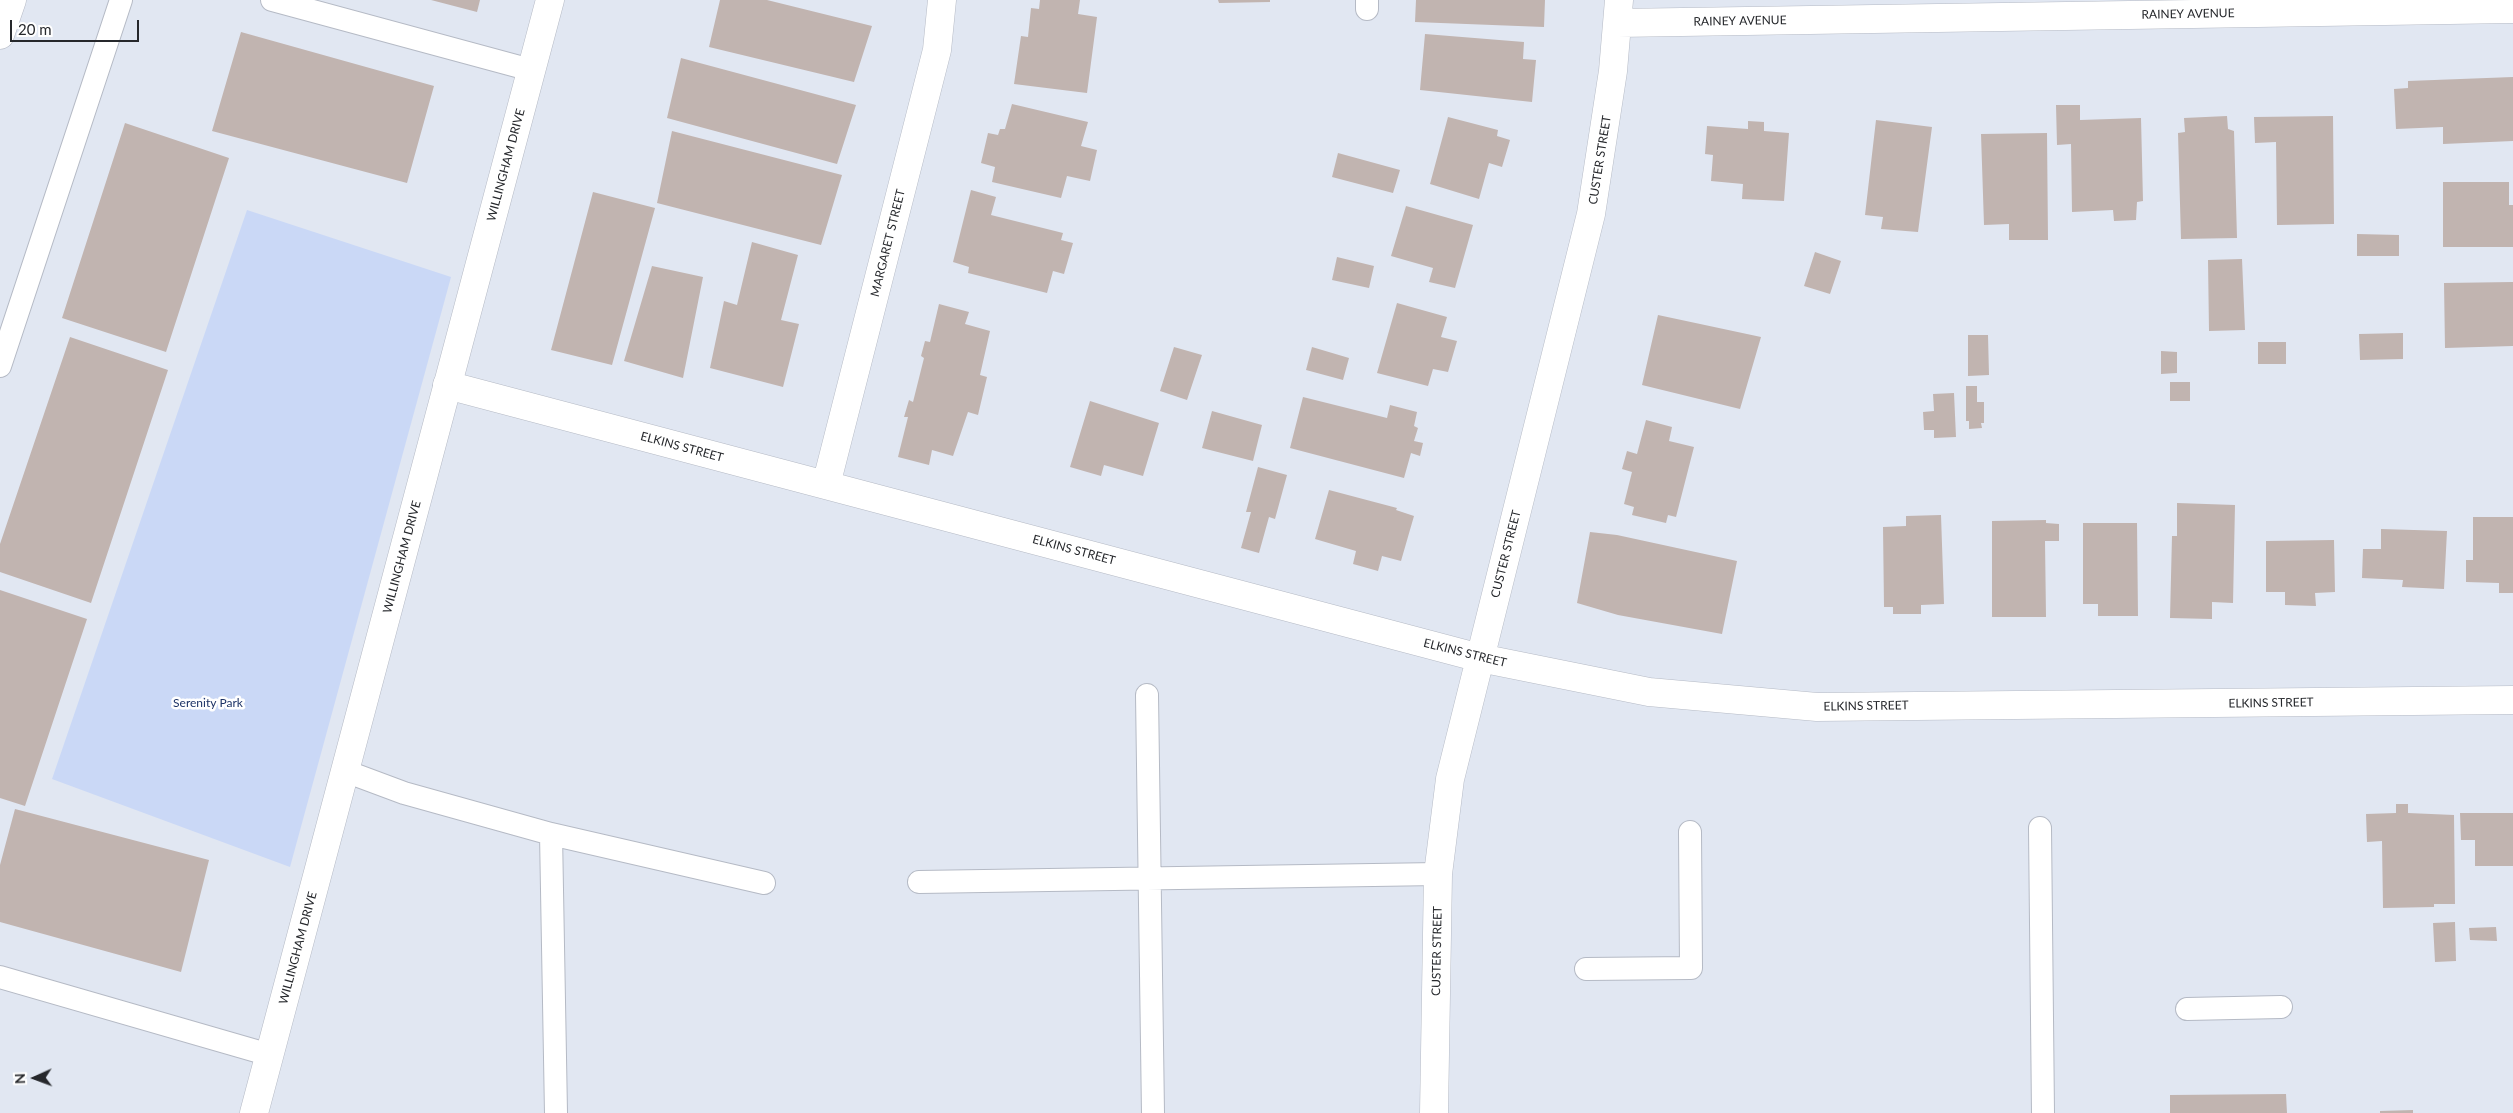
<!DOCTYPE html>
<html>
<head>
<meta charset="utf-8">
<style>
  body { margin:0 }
  #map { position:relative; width:2513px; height:1113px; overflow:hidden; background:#e1e7f2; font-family:Lato,sans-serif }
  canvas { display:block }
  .north { position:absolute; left:10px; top:1053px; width:50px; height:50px; -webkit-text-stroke:4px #fff; paint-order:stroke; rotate:268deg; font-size:14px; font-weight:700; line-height:20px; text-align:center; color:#26282c }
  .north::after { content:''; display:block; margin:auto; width:18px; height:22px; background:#26282c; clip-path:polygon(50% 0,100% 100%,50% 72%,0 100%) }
  .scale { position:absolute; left:10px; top:20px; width:129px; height:22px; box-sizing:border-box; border:2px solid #26282c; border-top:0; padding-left:6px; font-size:15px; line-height:18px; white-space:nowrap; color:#26282c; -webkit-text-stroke:4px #fff; paint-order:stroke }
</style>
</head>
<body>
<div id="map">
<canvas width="2513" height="1113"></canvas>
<div class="north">N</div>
<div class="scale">20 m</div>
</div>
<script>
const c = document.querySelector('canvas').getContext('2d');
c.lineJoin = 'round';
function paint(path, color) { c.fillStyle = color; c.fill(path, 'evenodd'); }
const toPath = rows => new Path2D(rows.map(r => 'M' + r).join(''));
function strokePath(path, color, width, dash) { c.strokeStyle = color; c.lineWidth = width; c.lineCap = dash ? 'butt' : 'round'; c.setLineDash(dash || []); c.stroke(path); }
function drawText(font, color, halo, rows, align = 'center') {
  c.font = font + ' Lato,sans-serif'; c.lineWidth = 5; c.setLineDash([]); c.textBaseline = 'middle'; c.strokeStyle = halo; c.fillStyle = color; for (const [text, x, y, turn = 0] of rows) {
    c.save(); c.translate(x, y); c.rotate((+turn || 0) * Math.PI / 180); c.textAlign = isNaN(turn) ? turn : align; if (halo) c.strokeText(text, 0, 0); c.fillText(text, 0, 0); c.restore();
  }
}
paint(toPath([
  [247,210,451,277,290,867,52,779]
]), '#cad8f6');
paint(toPath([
  [431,0,480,0,477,12],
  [720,0,767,0,872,26,854,82,709,47],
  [1040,0,1080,0,1078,14,1097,17,1087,93,1014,84,1021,36,1028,37,1031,8,1039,9],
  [1218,0,1270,0,1270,2,1219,3],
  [1416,0,1545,0,1544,27,1415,22],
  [241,32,434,86,407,183,212,131],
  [1425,34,1524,42,1523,59,1536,60,1532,102,1420,90],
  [681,58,856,105,837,164,667,118],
  [2513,77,2513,141,2443,144,2443,127,2396,129,2394,89,2408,88,2408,81],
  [1012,104,1088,122,1081,146,1097,150,1090,181,1067,176,1061,198,992,182,995,167,981,163,988,133,998,135,1000,129,1005,129],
  [2056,105,2080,105,2080,120,2141,118,2143,201,2137,202,2136,220,2114,221,2113,210,2072,212,2071,144,2057,145],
  [2227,116,2228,129,2234,131,2237,238,2181,239,2178,133,2185,132,2184,118],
  [2333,116,2334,224,2277,225,2276,142,2255,143,2254,117],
  [1448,117,1498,130,1497,136,1510,140,1502,167,1489,163,1479,199,1430,184],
  [1876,120,1932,127,1918,232,1881,229,1883,217,1865,215],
  [1748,121,1764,122,1764,131,1789,133,1784,201,1742,199,1743,184,1711,181,1713,155,1705,154,1707,126,1748,129],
  [125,123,229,158,166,352,62,318],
  [672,131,842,175,821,245,657,203],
  [2047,133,2048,240,2009,240,2009,224,1984,225,1981,134],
  [1338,153,1400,170,1393,193,1332,177],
  [2443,182,2509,182,2509,205,2513,205,2513,247,2443,247],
  [971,190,996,197,991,215,1063,233,1061,240,1073,243,1064,274,1053,271,1047,293,968,273,969,267,953,262],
  [593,192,655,208,612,365,551,350],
  [1406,206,1473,225,1455,288,1429,282,1433,268,1391,256],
  [2357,234,2399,235,2399,256,2357,256],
  [752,242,798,255,781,320,799,324,783,387,710,368,724,301,737,305],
  [1815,252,1841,261,1830,294,1804,286],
  [1337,257,1374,266,1369,288,1332,280],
  [2242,259,2245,330,2209,331,2208,260],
  [652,266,703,277,683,378,624,361],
  [2513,282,2513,346,2445,348,2444,283],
  [1397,303,1447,317,1441,337,1457,341,1448,372,1433,369,1428,386,1377,373],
  [939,304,969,312,965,324,990,331,980,375,987,377,978,415,968,412,953,456,932,450,929,465,898,457,908,417,904,417,909,400,913,402,924,358,921,356,925,341,930,342],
  [1658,315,1761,337,1740,409,1642,385],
  [2403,333,2403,359,2360,360,2359,334],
  [1968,335,1988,335,1989,375,1968,376],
  [70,337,168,370,91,603,0,572,0,544],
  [2258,342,2286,342,2286,364,2258,364],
  [1174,347,1202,355,1187,400,1160,391],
  [1312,347,1349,358,1343,380,1306,370],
  [2161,351,2177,352,2177,373,2161,374],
  [2170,382,2190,382,2190,401,2170,401],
  [1966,386,1977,386,1977,402,1984,402,1984,423,1981,423,1982,428,1969,429,1969,421,1966,421],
  [1954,393,1956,437,1934,438,1934,430,1924,430,1923,412,1934,411,1933,394],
  [1303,397,1387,418,1390,405,1417,412,1414,426,1418,428,1414,441,1423,443,1420,456,1411,453,1404,478,1290,448],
  [1090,401,1159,423,1143,476,1104,465,1101,476,1070,467],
  [1212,411,1262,425,1253,461,1202,448],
  [1646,420,1672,427,1669,441,1694,447,1676,517,1668,515,1666,523,1632,515,1634,507,1624,504,1632,472,1622,469,1627,451,1637,454],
  [1258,467,1287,475,1275,519,1269,517,1259,553,1241,548,1251,512,1246,512],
  [1329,490,1397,508,1396,510,1414,516,1401,561,1382,556,1378,571,1353,564,1356,551,1315,539],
  [2177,503,2235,505,2233,603,2212,602,2212,619,2170,618,2172,536,2177,536],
  [1941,515,1944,604,1921,605,1921,614,1893,614,1893,607,1884,607,1883,527,1906,526,1906,516],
  [2473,517,2513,517,2513,593,2499,593,2499,583,2466,582,2466,560,2473,560],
  [2046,520,2046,523,2059,524,2059,541,2045,541,2046,617,1992,617,1992,521],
  [2083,523,2137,523,2138,616,2098,616,2098,604,2083,604],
  [2381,529,2447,531,2444,589,2402,587,2403,580,2362,578,2363,549,2381,549],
  [1590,532,1617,535,1737,561,1722,634,1618,615,1577,603],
  [2334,540,2335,592,2315,593,2316,606,2285,605,2285,592,2266,592,2266,541],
  [0,590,87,619,25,806,0,798],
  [2396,804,2408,804,2408,813,2454,815,2455,904,2434,904,2434,907,2383,908,2382,841,2367,842,2366,814,2396,813],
  [15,809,209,860,181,972,0,922,0,865],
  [2460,813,2513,813,2513,866,2475,866,2475,840,2461,840],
  [2455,922,2456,961,2435,962,2433,923],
  [2496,927,2497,941,2470,940,2469,928],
  [2286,1094,2287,1113,2170,1113,2170,1095],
  [2413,1110,2413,1113,2380,1113,2380,1111]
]), '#c1b4b0');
const service = toPath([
  [272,0,531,70],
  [1367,0,1367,9],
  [0,366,121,0],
  [1147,695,1153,1113],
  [345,771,404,793,551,834,764,883],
  [2040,828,2043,1113],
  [551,834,556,1113],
  [919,882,1438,874],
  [1586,969,1691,968,1690,832],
  [0,977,270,1055],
  [2187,1009,2281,1007]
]);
const minor = toPath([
  [1618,23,2513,9],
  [447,385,1480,658,1649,692,1817,707,2513,700],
  [826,485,937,50,942,0],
  [1434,1113,1438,874,1450,779,1591,214,1613,71,1619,0]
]);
const tertiary = toPath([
  [0,35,12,0],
  [254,1113,550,0]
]);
strokePath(service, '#b5bac5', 24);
strokePath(minor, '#b5bac5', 29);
strokePath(tertiary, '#b5bac5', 29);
strokePath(service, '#fff', 22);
strokePath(minor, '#fff', 28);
strokePath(tertiary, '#fff', 28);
drawText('12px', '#26282c', '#fff', [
  ["RAINEY AVENUE",2188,14,-1],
  ["RAINEY AVENUE",1740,21,-1],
  ["CUSTER STREET",1600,160,-81],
  ["WILLINGHAM DRIVE",506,165,-75],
  ["MARGARET STREET",888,243,-76],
  ["ELKINS STREET",682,447,15],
  ["ELKINS STREET",1074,550,15],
  ["CUSTER STREET",1506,554,-76],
  ["WILLINGHAM DRIVE",402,557,-75],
  ["ELKINS STREET",1465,653,14],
  ["ELKINS STREET",2271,703,-1],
  ["ELKINS STREET",1866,706,-1],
  ["WILLINGHAM DRIVE",298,948,-75],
  ["CUSTER STREET",1437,951,-89]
]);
drawText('12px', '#1d3366', '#fff', [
  ["Serenity Park",208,703]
]);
</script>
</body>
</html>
